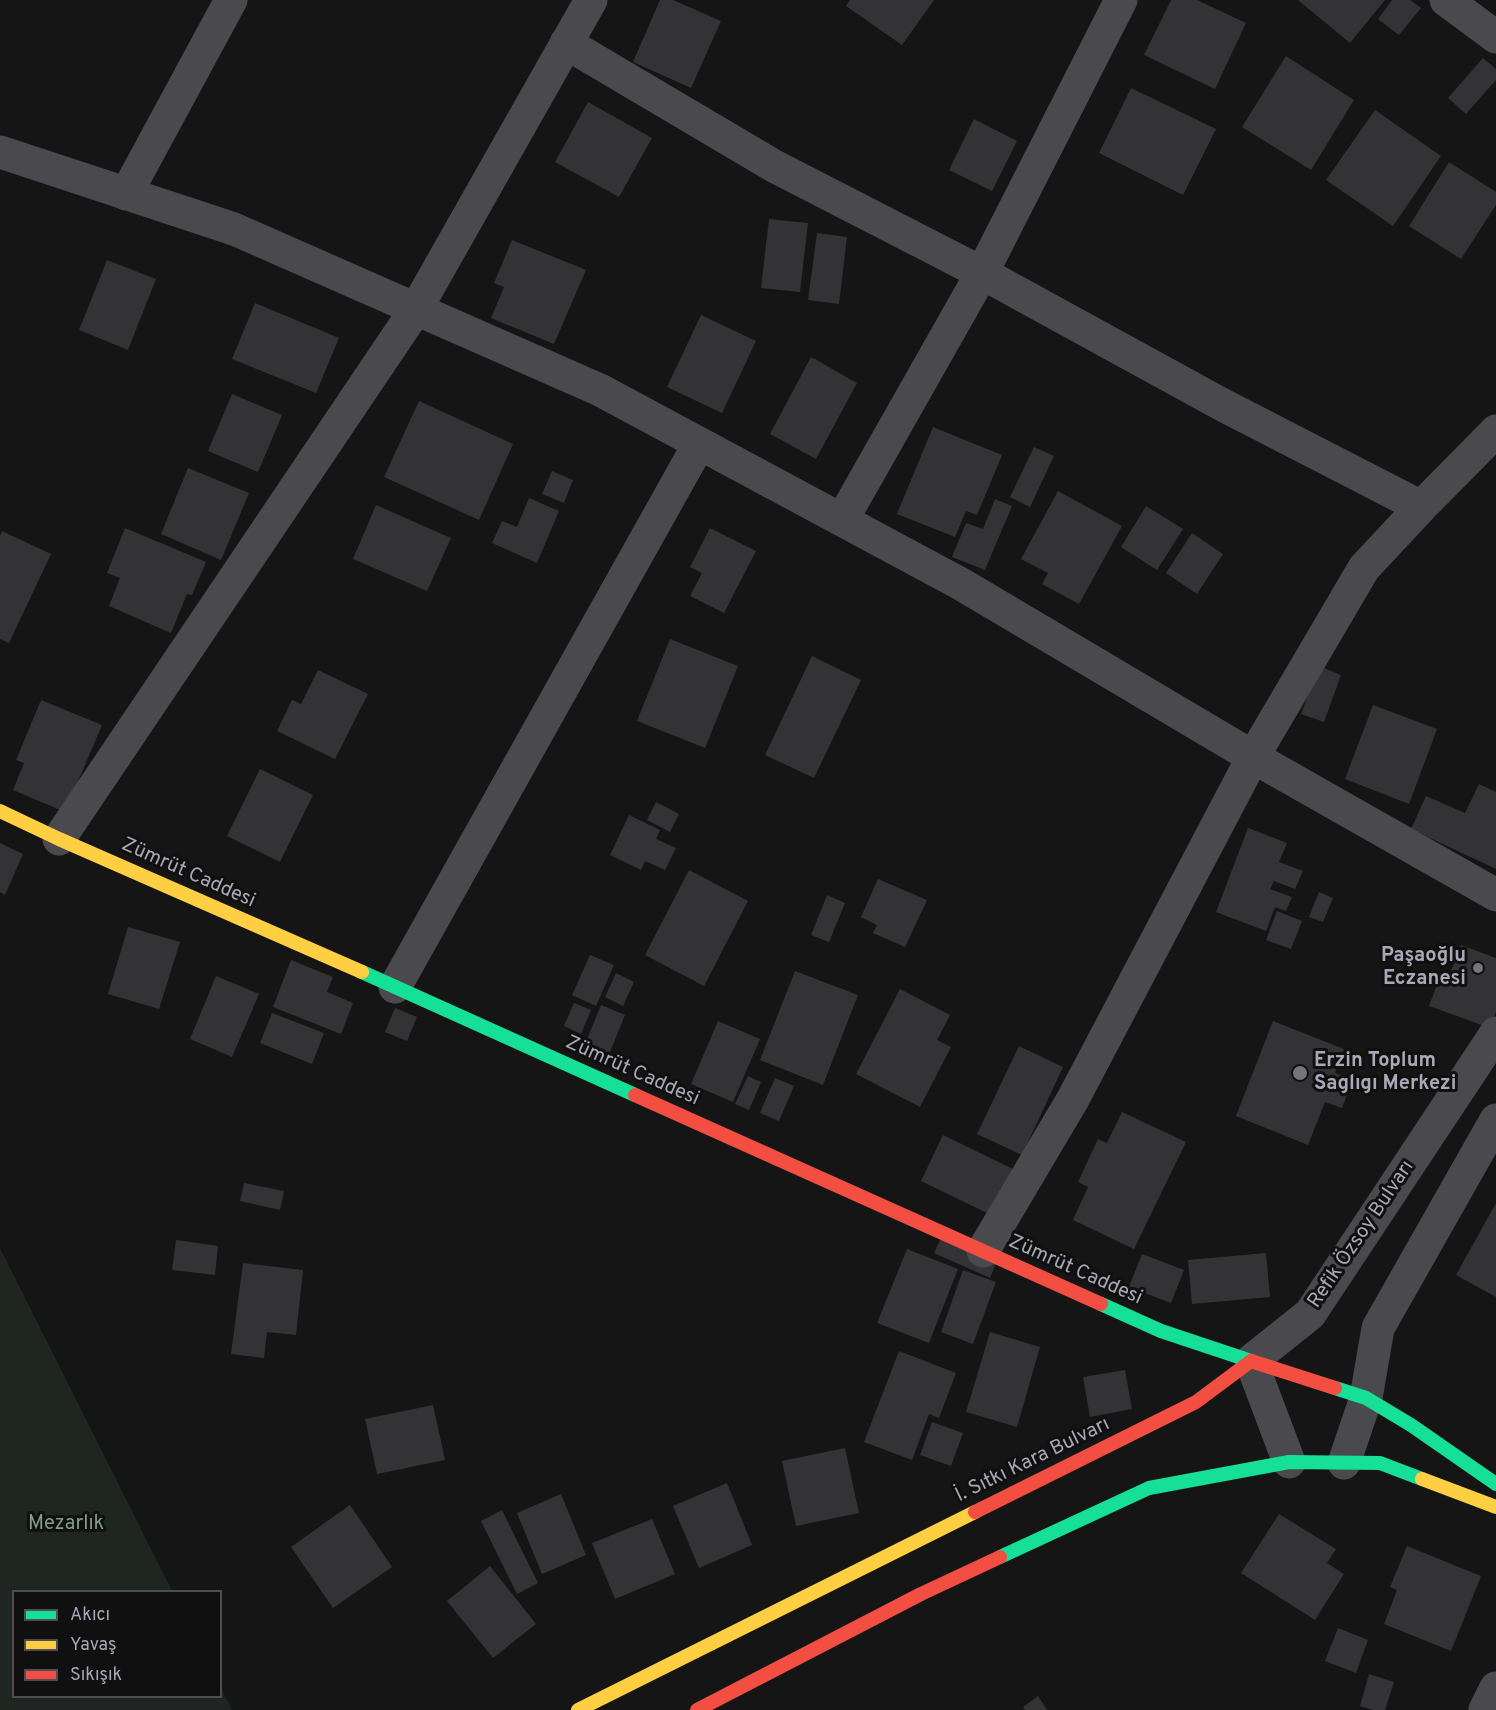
<!DOCTYPE html>
<html>
<head>
<meta charset="utf-8">
<style>
  body { margin:0 }
  #map { position:relative; width:1496px; height:1710px; overflow:hidden; background:#151516; font-family:Overpass,sans-serif }
  canvas { display:block }
  .legend { position:absolute; left:12px; top:1590px; width:210px; height:108px; box-sizing:border-box; background:#101011; border:2px solid #4d4d53; margin:0; padding:8px 10px; list-style:none; font-size:18px; color:#a8a8b6 }
  .legend li { display:flex; align-items:center; gap:12px; height:30px }
  .legend b { width:30px; border:2px solid #4d4d53 }
</style>
</head>
<body>
<div id="map">
<canvas width="1496" height="1710"></canvas>
<ul class="legend">
<li><b style="height:8px;background:#16e098"></b>Akıcı</li>
<li><b style="height:8px;background:#ffcf43"></b>Yavaş</li>
<li><b style="height:8px;background:#f24e42"></b>Sıkışık</li>
</ul>
</div>
<script>
const c = document.querySelector('canvas').getContext('2d');
c.lineJoin = 'round';
function paint(path, color) { c.fillStyle = color; c.fill(path, 'evenodd'); }
const toPath = rows => new Path2D(rows.map(r => 'M' + r).join(''));
function strokePath(path, color, width, dash) { c.strokeStyle = color; c.lineWidth = width; c.lineCap = dash ? 'butt' : 'round'; c.setLineDash(dash || []); c.stroke(path); }
function drawText(font, color, halo, rows, align = 'center') {
  c.font = font + ' Overpass,sans-serif'; c.lineWidth = 6; c.setLineDash([]); c.textBaseline = 'middle'; c.strokeStyle = halo; c.fillStyle = color; for (const [text, x, y, turn = 0] of rows) {
    c.save(); c.translate(x, y); c.rotate((+turn || 0) * Math.PI / 180); c.textAlign = isNaN(turn) ? turn : align; if (halo) c.strokeText(text, 0, 0); c.fillText(text, 0, 0); c.restore();
  }
}
paint(toPath([
  [0,1248,172,1591,14,1592,14,1696,220,1696,221,1688,232,1710,0,1710]
]), '#1f2622');
paint(toPath([
  [660,0,673,0,721,21,691,88,633,62],
  [850,0,934,0,902,45,846,6],
  [1171,0,1197,0,1246,23,1215,89,1144,55],
  [1298,0,1385,0,1350,43],
  [1392,0,1410,0,1421,8,1399,35,1378,19],
  [1286,56,1354,100,1311,170,1242,127],
  [1483,58,1496,69,1496,80,1466,114,1448,98],
  [1131,88,1216,129,1183,195,1099,153],
  [588,102,652,138,619,197,555,162],
  [1375,110,1441,156,1393,226,1326,180],
  [974,119,1017,141,992,191,949,170],
  [1449,162,1496,192,1496,205,1461,259,1409,226],
  [769,219,808,223,800,292,761,288],
  [817,233,847,237,839,304,808,300],
  [512,240,586,270,554,344,491,318,504,287,494,283],
  [107,260,156,279,128,350,79,330],
  [255,303,339,338,316,393,232,359],
  [701,315,756,341,722,413,667,387],
  [811,357,857,383,816,459,770,434],
  [232,394,282,415,258,472,208,451],
  [419,401,513,444,479,520,384,477],
  [933,427,1002,455,977,515,966,511,955,537,897,514],
  [1034,447,1054,456,1030,507,1010,497],
  [188,468,249,493,221,560,161,534],
  [552,471,573,480,564,503,542,494],
  [1058,491,1122,526,1079,604,1042,584,1048,573,1021,559],
  [529,498,559,511,537,563,492,543,502,521,517,527],
  [995,499,1012,506,985,570,952,557,966,523,983,529],
  [376,505,451,538,427,591,353,559],
  [1146,506,1183,529,1157,570,1121,547],
  [125,528,206,562,192,595,187,594,171,633,109,606,120,578,107,573],
  [710,528,756,551,724,613,690,596,702,573,690,567],
  [2,531,51,554,9,643,0,639,0,536],
  [1192,533,1223,554,1197,594,1166,573],
  [670,639,738,666,705,748,637,721],
  [812,656,861,680,814,778,765,755],
  [1319,666,1341,675,1324,722,1301,714],
  [318,670,368,694,335,759,277,731,292,700,301,704],
  [41,700,102,725,65,812,13,790,24,763,16,760],
  [1373,705,1437,729,1409,804,1345,779],
  [260,769,313,795,280,862,227,836],
  [1479,784,1496,792,1496,869,1411,829,1426,796,1465,813],
  [656,802,679,814,670,832,647,820],
  [629,815,660,830,656,839,676,848,665,870,645,861,641,870,610,855],
  [1248,828,1287,843,1279,862,1303,871,1295,889,1274,881,1270,889,1292,897,1286,911,1275,907,1266,931,1216,912],
  [0,843,23,854,5,895,0,892],
  [689,870,748,901,704,986,645,955],
  [878,879,927,900,905,947,873,933,877,925,861,917],
  [1319,892,1333,898,1323,922,1309,917],
  [827,895,845,903,829,942,811,935],
  [1277,911,1302,921,1291,949,1266,940],
  [128,927,180,942,159,1009,108,994],
  [1461,945,1496,958,1496,1012,1490,1028,1429,1006,1438,982,1446,985],
  [590,955,614,965,596,1006,572,995],
  [291,960,333,977,327,992,353,1003,341,1034,273,1007],
  [795,971,858,995,823,1085,760,1060],
  [616,973,634,982,623,1006,605,997],
  [216,976,259,994,232,1057,190,1039],
  [900,989,950,1015,937,1040,951,1047,920,1107,856,1074],
  [574,1003,591,1010,581,1034,564,1026],
  [601,1005,625,1015,608,1057,584,1047],
  [395,1008,417,1017,407,1041,385,1032],
  [272,1013,324,1033,312,1064,260,1043],
  [718,1021,760,1039,733,1102,691,1084],
  [1273,1021,1344,1049,1335,1073,1353,1079,1342,1108,1325,1102,1308,1145,1236,1116],
  [1019,1046,1063,1067,1022,1155,977,1134],
  [748,1076,761,1082,749,1110,735,1104],
  [775,1078,794,1086,779,1121,760,1113],
  [1122,1112,1186,1142,1134,1249,1073,1220,1088,1187,1078,1182,1098,1139,1107,1143],
  [943,1135,1013,1169,991,1215,921,1181],
  [244,1183,284,1191,280,1210,240,1201],
  [1496,1203,1496,1297,1456,1275],
  [941,1238,996,1263,990,1278,934,1253],
  [176,1240,218,1246,215,1275,172,1270],
  [907,1249,958,1269,929,1343,877,1323],
  [1266,1253,1270,1297,1192,1304,1188,1260],
  [1142,1254,1184,1270,1171,1303,1129,1287],
  [243,1263,303,1270,296,1335,267,1332,264,1358,231,1354],
  [963,1270,996,1282,973,1344,941,1332],
  [990,1332,1040,1347,1017,1427,966,1412],
  [899,1351,956,1373,939,1418,929,1414,912,1460,864,1442],
  [1125,1370,1132,1409,1090,1417,1083,1377],
  [433,1405,445,1460,377,1474,365,1419],
  [932,1422,963,1433,951,1466,920,1455],
  [845,1448,859,1513,796,1526,782,1461],
  [727,1483,752,1545,699,1568,673,1506],
  [561,1494,586,1555,542,1574,517,1513],
  [350,1505,392,1567,333,1608,291,1547],
  [502,1510,538,1583,517,1594,481,1521],
  [1279,1514,1336,1549,1327,1563,1344,1574,1315,1620,1241,1573],
  [652,1519,675,1574,615,1599,592,1543],
  [1407,1546,1481,1576,1451,1651,1384,1624,1397,1590,1390,1587],
  [490,1566,536,1624,493,1658,447,1601],
  [1338,1628,1368,1640,1356,1673,1325,1661],
  [1369,1674,1394,1682,1385,1710,1373,1710,1360,1706],
  [1038,1696,1047,1710,1025,1710,1023,1707]
]), '#333335');
strokePath(toPath([
  [1446,0,1496,37],
  [566,43,774,166,982,273,1221,404,1421,507],
  [0,152,234,229,600,390,961,584,1253,757,1496,895],
  [126,194,231,0],
  [842,520,982,273,1121,0],
  [59,839,416,309,591,0],
  [395,987,699,444],
  [983,1251,1073,1099,1253,757,1364,568,1421,507,1496,431],
  [1289,1462,1251,1361,1310,1314,1496,1033],
  [1344,1463,1366,1398,1378,1328,1496,1120],
  [1485,1710,1496,1688]
]), '#4a4a4e', 33);
strokePath(toPath([
  [362,972,635,1095],
  [1101,1304,1161,1331,1251,1361],
  [1335,1388,1366,1398,1411,1425,1496,1484],
  [1000,1557,1149,1488,1289,1462,1380,1463,1422,1479]
]), '#16e098', 14);
strokePath(toPath([
  [0,811,59,839,362,972],
  [1422,1479,1496,1507],
  [578,1710,975,1512]
]), '#ffcf43', 14);
strokePath(toPath([
  [635,1095,1101,1304],
  [975,1512,1196,1402,1251,1361,1335,1388],
  [697,1710,921,1594,1000,1557]
]), '#f24e42', 14);
for (const [x, y, r, color] of [
  [1478,968,6,"#75757e"],
  [1300,1073,8,"#75757e"]
]) { const dot = new Path2D(); dot.arc(x, y, r, 0, 2 * Math.PI); c.fillStyle = color; c.fill(dot); strokePath(dot, '#101011', 2); }
drawText('20px', '#a8a8b6', '#101011', [
  ["Zümrüt Caddesi",188,874,24],
  ["Zümrüt Caddesi",632,1072,24],
  ["Refik Özsoy Bulvarı",1362,1235,-56],
  ["Zümrüt Caddesi",1075,1271,24],
  ["İ. Sıtkı Kara Bulvarı",1033,1461,-26]
]);
drawText('bold 20px', '#a8a8b6', '#101011', [
  ["Paşaoğlu",1466,957],
  ["Eczanesi",1466,980],
  ["Erzin Toplum",1314,1062,"left"],
  ["Saglıgı Merkezi",1314,1085,"left"]
], 'right');
drawText('20px', '#809f8a', '#101011', [
  ["Mezarlık",66,1525]
]);
</script>
</body>
</html>
